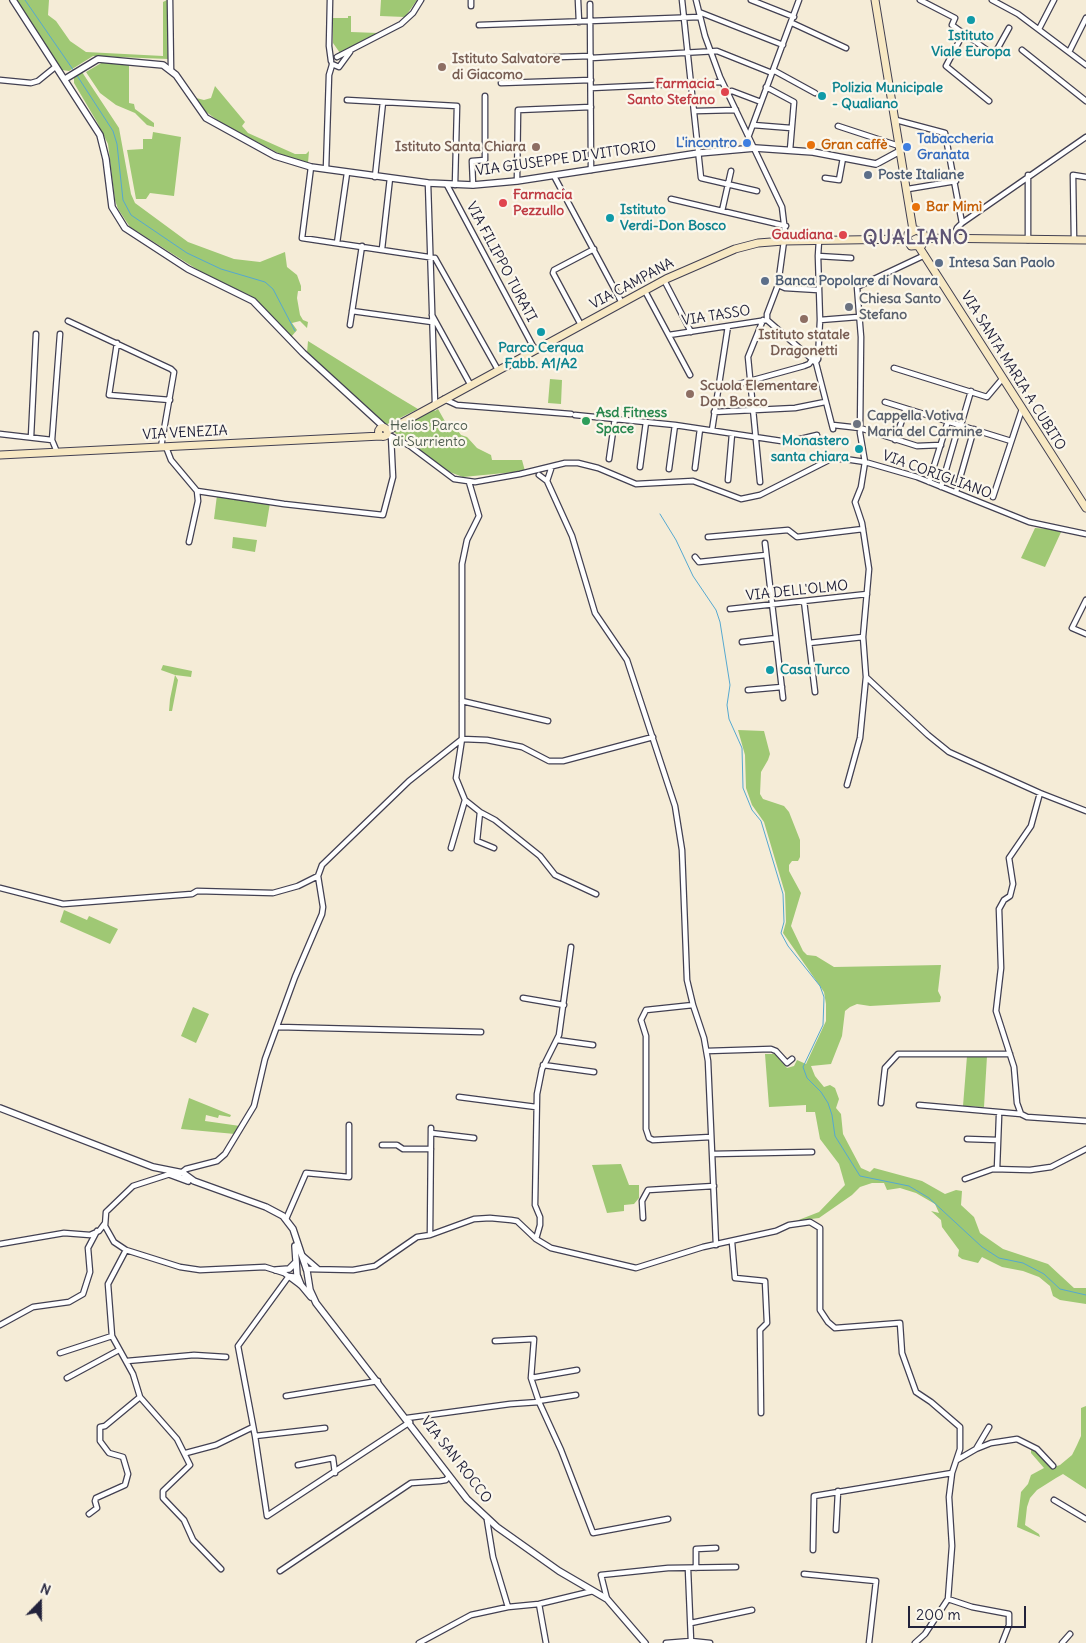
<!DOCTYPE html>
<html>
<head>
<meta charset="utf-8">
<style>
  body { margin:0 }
  #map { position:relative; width:1086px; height:1643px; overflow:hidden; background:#f5ecd7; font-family:Delius,sans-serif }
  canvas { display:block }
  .north { position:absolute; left:15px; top:1578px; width:50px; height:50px; -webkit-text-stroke:4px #fbf7ec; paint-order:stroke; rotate:22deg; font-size:14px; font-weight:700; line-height:20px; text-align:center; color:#22223b }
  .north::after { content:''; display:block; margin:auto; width:18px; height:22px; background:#22223b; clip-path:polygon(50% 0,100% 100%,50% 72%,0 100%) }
  .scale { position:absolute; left:908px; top:1606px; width:118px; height:22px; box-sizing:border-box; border:2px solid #22223b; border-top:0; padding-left:6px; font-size:15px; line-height:18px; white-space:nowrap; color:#22223b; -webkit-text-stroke:4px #fbf7ec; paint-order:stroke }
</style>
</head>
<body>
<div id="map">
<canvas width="1086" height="1643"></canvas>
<div class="north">N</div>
<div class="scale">200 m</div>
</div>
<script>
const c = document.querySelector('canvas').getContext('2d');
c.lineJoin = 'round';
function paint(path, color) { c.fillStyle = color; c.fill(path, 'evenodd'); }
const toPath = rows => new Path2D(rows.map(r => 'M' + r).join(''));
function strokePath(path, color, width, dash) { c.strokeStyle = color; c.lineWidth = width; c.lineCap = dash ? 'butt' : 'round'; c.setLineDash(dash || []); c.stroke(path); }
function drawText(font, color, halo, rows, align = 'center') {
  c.font = font + ' Delius,sans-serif'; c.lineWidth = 4.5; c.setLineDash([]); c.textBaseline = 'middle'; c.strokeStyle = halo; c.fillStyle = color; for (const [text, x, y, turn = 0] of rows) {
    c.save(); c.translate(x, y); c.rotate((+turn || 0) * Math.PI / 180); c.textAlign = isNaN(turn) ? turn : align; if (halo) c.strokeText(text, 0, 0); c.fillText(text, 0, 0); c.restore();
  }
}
paint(toPath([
  [16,0,49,0,48,15,56,21,70,41,86,52,163,56,163,2,167,0,168,59,93,56,69,71,62,70,22,12],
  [381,0,417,0,405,17,380,16],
  [348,16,351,16,351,32,378,33,340,53,333,43,333,18,348,18],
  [103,62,129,64,129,103,134,104,135,109,154,123,154,127,147,125,135,113,116,105,100,93,86,72],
  [82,72,119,128,131,194,135,203,188,242,234,259,260,262,285,252,287,267,297,275,301,286,301,291,298,291,297,298,300,315,303,320,308,322,307,328,300,321,292,323,297,330,291,337,251,296,206,275,130,227,118,209,115,200,108,144,97,122,74,83,74,77],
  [215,86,245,122,242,126,248,133,295,154,306,154,309,151,308,163,282,155,221,123,205,111,196,98,204,100,211,98],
  [153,132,181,137,174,196,150,193,146,199,136,199,127,150,143,149,143,139,152,139],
  [308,341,393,394,418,409,386,425,307,353],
  [550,379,562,380,561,404,548,403],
  [433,409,435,411,438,409,447,425,452,423,461,435,467,437,477,448,491,455,492,460,522,460,525,471,463,477,447,471,391,430],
  [217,495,270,503,266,527,214,519],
  [1035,528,1062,530,1045,567,1021,558],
  [233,537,257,540,255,552,232,548],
  [163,665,192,671,191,677,175,675,178,680,172,711,169,711,170,699,175,675,161,670],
  [738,730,764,731,770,754,768,760,761,772,760,794,763,799,784,806,789,812,800,840,800,857,798,861,792,861,789,865,789,871,801,893,791,926,803,951,807,955,816,956,834,967,941,965,938,991,941,997,940,1002,870,1006,857,1004,850,1007,845,1011,842,1036,831,1064,811,1066,815,1076,824,1087,830,1085,835,1088,839,1099,836,1108,841,1114,843,1134,861,1168,870,1172,874,1168,922,1181,945,1194,956,1190,962,1191,961,1205,974,1217,980,1233,1003,1249,1048,1264,1074,1288,1086,1288,1086,1304,1060,1300,1053,1296,1050,1286,1039,1277,1023,1271,1002,1267,982,1257,978,1263,962,1259,958,1256,959,1250,942,1227,941,1220,931,1211,939,1213,935,1204,916,1193,900,1188,887,1190,884,1183,872,1183,860,1187,852,1195,819,1218,796,1221,819,1212,845,1185,839,1164,820,1139,815,1112,806,1112,806,1105,769,1107,765,1054,775,1054,787,1068,794,1066,797,1060,806,1064,826,1021,826,1004,824,992,783,933,786,922,785,893,764,822,752,805,746,788,745,755],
  [64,910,87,920,89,916,118,929,110,944,60,922],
  [193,1007,209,1014,196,1043,181,1036],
  [967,1056,987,1056,984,1107,963,1106],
  [189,1098,231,1115,230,1117,219,1115,218,1118,206,1115,205,1121,240,1126,235,1134,181,1129],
  [621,1164,629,1185,639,1185,639,1198,634,1204,624,1205,624,1211,607,1213,592,1165],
  [1086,1406,1086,1489,1063,1474,1056,1478,1037,1490,1030,1498,1027,1507,1025,1525,1039,1534,1040,1537,1017,1527,1021,1492,1028,1484,1031,1475,1044,1468,1031,1453,1031,1446,1054,1467,1060,1465,1072,1455,1077,1445,1081,1436,1081,1408]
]), '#9fc874');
strokePath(toPath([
  [25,0,74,71],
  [76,74,113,131,117,144,123,200,131,215,187,253,221,269,265,282,273,289,295,331],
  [660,514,676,540,693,576,716,610,720,622,730,685,727,705,729,719,742,748,743,788,752,810,761,821,783,894,784,922,781,933,788,946,820,986,824,997,823,1025,803,1067,807,1078,821,1092,828,1103,832,1115,835,1136,860,1176,909,1186,929,1198,982,1247,999,1258,1023,1263,1044,1274,1060,1289,1086,1295]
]), '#55a8d0', 1);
const minor = toPath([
  [170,0,171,69],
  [330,0,329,46,331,61],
  [471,0,471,6],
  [578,0,579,22],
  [682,0,701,178,757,191],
  [696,0,705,36,720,77,782,207,786,240],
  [751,0,794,17],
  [920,0,955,18,952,25,994,55,1009,28],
  [992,0,1018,14,1086,65],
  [590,4,591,170],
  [699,12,783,45],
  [792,23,846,48],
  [479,25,700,17],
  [1039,29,1054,0],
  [963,34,946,66,989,101],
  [1022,50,1086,101],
  [1069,52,1086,18],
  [337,57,401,24,413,13,421,0],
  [526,58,591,56],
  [591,58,717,51,772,73],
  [332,64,339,67,350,52],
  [773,70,815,93],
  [0,80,31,83,38,81,54,68],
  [501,83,591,80],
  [766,87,794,102,790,150],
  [591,88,722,82],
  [727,92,732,91,761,102],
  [347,100,457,106,455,185],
  [696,111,736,110],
  [896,120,945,133,962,223],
  [753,125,791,128],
  [838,126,899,146],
  [749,135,799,0],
  [311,167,302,238,435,258,498,370],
  [326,169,329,75,332,65],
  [1028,175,1028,240],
  [554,176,622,303],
  [375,177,383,102],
  [825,178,839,180,843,158],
  [517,181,518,110,591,107],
  [428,183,435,403],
  [447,185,535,350],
  [473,185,472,161,485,160,485,96],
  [908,189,956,181],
  [671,199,786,226],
  [722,211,731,171],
  [952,240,957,228,962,223,1086,137],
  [1074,240,1073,175,1086,177],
  [784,241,778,285,785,288,818,290],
  [337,243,347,173],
  [382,249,390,178],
  [925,255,857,287,861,337,860,433,865,462,861,487,855,502,862,523,869,569,863,637,866,677,928,735,949,752,1040,793,1086,811],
  [818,256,819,240],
  [664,280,691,332],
  [645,291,690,375],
  [352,311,432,322],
  [432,315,470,384],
  [767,320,812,359],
  [767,320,767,314,778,285],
  [820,320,858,317],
  [68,321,171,369,174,372,161,447],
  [350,325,362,246],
  [581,325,553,273,554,270,594,249],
  [669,335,767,320],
  [117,343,109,395,170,400],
  [818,359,820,320,818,256,851,258],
  [816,363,833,429],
  [894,368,987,397,1003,378],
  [717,390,804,366,809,364,814,357,818,359,816,362,813,361],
  [444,399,457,405,571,414],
  [885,402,1011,441],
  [714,412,795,408,825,402],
  [575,415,675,425,788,442,817,435],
  [833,425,860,428,917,446,941,445],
  [961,425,971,391],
  [712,430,728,326],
  [0,434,52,440,57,452],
  [385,436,391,436,410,446,454,479,475,482,520,474,565,463,578,463,598,468,636,484,693,481,741,499,760,495,831,459,845,459,865,462,917,477,1029,522,1086,534],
  [31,437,36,334],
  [52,440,60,334],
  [895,440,906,409],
  [166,447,171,460,197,491,198,501,189,542],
  [609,459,615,418],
  [640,467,646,422],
  [695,468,700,429],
  [669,469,675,425],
  [539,475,547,481,572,536,595,613,627,660,675,806,682,850,687,980,693,1005],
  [728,480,732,434],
  [547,481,551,469],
  [760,482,748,357,763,320],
  [929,482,948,421],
  [941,487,959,425],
  [197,491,284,504,383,515,393,477,391,436],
  [956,492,974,429],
  [993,497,1022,409],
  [708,537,788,530,797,537,863,529],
  [765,543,783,698],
  [695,557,699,562,766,555],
  [1086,600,1072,628,1086,634],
  [804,601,815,692],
  [730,609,867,594],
  [742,642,776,638],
  [809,643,863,637],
  [748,690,782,687],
  [462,701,548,721],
  [847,785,860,738,866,677],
  [1040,793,1031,826,1009,858,1013,884,1010,896,1004,900,999,909,1001,968,996,1011,1014,1067,1017,1103,1021,1114,1027,1117,1086,1121],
  [465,800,480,812,477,841,494,848],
  [480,812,495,820,540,856,555,875,596,894],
  [451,848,465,800,456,778,462,739,487,740,522,747,549,761,563,761,653,737],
  [0,888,63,904,192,894,197,891,273,893,298,886,318,876],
  [523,998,564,1005],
  [278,1027,481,1032],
  [557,1040,593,1045],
  [707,1051,771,1049,776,1051,787,1063,792,1059],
  [543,1065,594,1072],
  [459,1097,536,1107],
  [881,1103,885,1068,898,1054,1010,1054],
  [919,1105,1021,1114],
  [431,1133,474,1138],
  [711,1137,653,1140,649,1138,646,1129,646,1036,641,1020,646,1010,693,1005,704,1038,708,1061,716,1245],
  [967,1139,998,1140],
  [382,1145,397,1145,403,1149,431,1149],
  [712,1154,812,1152],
  [997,1169,999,1116],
  [181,1173,186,1169,217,1161,225,1154,254,1106,265,1059,295,977,322,914,323,907,318,876,322,865,409,781,462,739,462,564,467,540,479,516,469,482],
  [170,1174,133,1186,106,1212,105,1226,114,1242,126,1250,180,1267,200,1270,265,1267,284,1273,300,1285],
  [965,1179,993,1169,1030,1170,1051,1167,1086,1149],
  [643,1218,642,1201,648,1190,714,1186],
  [286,1219,306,1173,349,1177,349,1125],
  [430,1235,431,1128],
  [536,1239,540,1225,540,1217,535,1205,537,1094,542,1069,559,1035,571,947],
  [732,1242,735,1278,765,1281,767,1323,760,1330,761,1413],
  [0,1244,64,1233,90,1235,99,1231,105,1223],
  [126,1250,108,1284,112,1336,133,1374,140,1397,177,1439,190,1465,163,1491,163,1498,184,1520,193,1540,221,1569],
  [303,1256,318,1269],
  [306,1269,353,1270,375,1266,417,1237,430,1235,474,1219,490,1218,511,1220,517,1221,536,1239,551,1248,636,1268,703,1247,776,1231,789,1225,810,1222,820,1228,820,1310,828,1322,835,1328,900,1323,902,1353,916,1392,931,1402,960,1427,960,1449,952,1473,949,1497,952,1546,948,1599,972,1607,1009,1614,1009,1625,1002,1643],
  [298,1277,289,1276,238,1346,255,1436,267,1516,410,1422],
  [0,1325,33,1307,69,1302,83,1294,90,1272,88,1248,97,1231],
  [495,1341,534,1339,531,1378,539,1402,561,1450,593,1533,668,1519],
  [60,1353,112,1336],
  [127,1361,194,1355,226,1357],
  [67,1378,119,1350],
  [531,1378,577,1370],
  [286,1396,378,1381],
  [538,1401,576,1395],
  [407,1418,510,1404,539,1402],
  [255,1436,325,1428],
  [976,1449,991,1443,1017,1439,1037,1449,1053,1466],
  [186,1453,216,1445,253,1427],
  [957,1460,976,1449,989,1427],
  [298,1465,333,1458,335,1473],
  [1054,1500,1086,1519],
  [89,1514,97,1508,95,1501,96,1498,125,1485,128,1474,123,1457,109,1453,100,1441,100,1427,105,1426,140,1397],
  [487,1520,493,1557,508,1607],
  [836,1530,838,1491],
  [813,1550,814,1496,952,1473],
  [696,1568,696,1549,716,1548],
  [688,1569,691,1641],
  [280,1571,411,1483,440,1481,446,1480,449,1476],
  [804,1574,876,1581,869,1643],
  [607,1599,601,1575,668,1568,736,1567],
  [539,1604,546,1643],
  [691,1623,752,1610],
  [419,1643,471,1615,508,1607,539,1604,593,1591],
  [666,1643,691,1641,710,1643],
  [915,1643,925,1634,948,1599],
  [1062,1643,1070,1634]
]);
const tertiary = toPath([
  [13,0,100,135,106,159,112,207,125,228,188,269,253,301,303,353,384,427],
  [65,79,98,59,163,65,176,75,206,118,275,156,311,167,428,183,473,185,517,181,699,153,755,148,813,152,876,164,900,151],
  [0,1108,153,1167,183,1173,194,1181,266,1207,283,1216,293,1229,307,1271,310,1290,316,1303,467,1499,497,1527,559,1571,607,1599,645,1643],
  [169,1174,188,1181],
  [295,1246,297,1275,301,1285,311,1297],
  [276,1270,289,1269,296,1262]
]);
const secondary = toPath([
  [875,0,913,230],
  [925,238,1086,240],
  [907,239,908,234,916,230,923,233,925,238],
  [907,239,911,246,922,245],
  [919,247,1086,508],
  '378.5 432a4.5 4.5 0 1 1 9 0a4.5 4.5 0 1 1-9 0Z',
  [387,431,666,279,735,249,758,243,784,241,907,239],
  [0,455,381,436]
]);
strokePath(minor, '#424052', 7);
strokePath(tertiary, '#424052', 8);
strokePath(secondary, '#424052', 9);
strokePath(minor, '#fff', 4.5);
strokePath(tertiary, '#fff', 5.5);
strokePath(secondary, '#f7e8c3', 7);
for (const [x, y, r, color] of [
  [971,20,5,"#0f9aa8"],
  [442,67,5,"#8d6e63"],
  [725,92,5,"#e0444e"],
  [822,96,5,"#0f9aa8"],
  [747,143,5,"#3f7fe0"],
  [811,145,5,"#e8710a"],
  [536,147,5,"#8d6e63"],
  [907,147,5,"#3f7fe0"],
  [868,175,5,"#5c6f8a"],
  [503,203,5,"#e0444e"],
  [916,207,5,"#e8710a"],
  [610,218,5,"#0f9aa8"],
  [843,235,5,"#e0444e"],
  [939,263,5,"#5c6f8a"],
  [765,281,5,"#5c6f8a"],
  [849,307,5,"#6b7280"],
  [804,319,5,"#8d6e63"],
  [541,332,5,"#0f9aa8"],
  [690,394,5,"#8d6e63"],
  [586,421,5,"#2e9e5b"],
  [857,424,5,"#6b7280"],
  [859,449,5,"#0f9aa8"],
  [770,670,5,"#0f9aa8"]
]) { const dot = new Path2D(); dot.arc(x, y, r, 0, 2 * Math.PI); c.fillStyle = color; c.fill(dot); strokePath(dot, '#fbf7ec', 2); }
drawText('bold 14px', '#0d838f', '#fbf7ec', [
  ["Istituto",971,36,"center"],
  ["Viale Europa",971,52,"center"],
  ["Polizia Municipale",832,88],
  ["- Qualiano",832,104],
  ["Istituto",620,210],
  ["Verdi-Don Bosco",620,226],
  ["Parco Cerqua",541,348,"center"],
  ["Fabb. A1/A2",541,364,"center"],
  ["Monastero",849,441,"right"],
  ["santa chiara",849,457,"right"],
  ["Casa Turco",780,670]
], 'left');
drawText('bold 14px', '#785e54', '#fbf7ec', [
  ["Istituto Salvatore",452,59],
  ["di Giacomo",452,75],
  ["Istituto Santa Chiara",526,147,"right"],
  ["Istituto statale",804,335,"center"],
  ["Dragonetti",804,351,"center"],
  ["Scuola Elementare",700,386],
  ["Don Bosco",700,402]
], 'left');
drawText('bold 14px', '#be3a42', '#fbf7ec', [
  ["Farmacia",715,84],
  ["Santo Stefano",715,100],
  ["Farmacia",513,195,"left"],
  ["Pezzullo",513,211,"left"],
  ["Gaudiana",833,235]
], 'right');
drawText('bold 14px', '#366cbe', '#fbf7ec', [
  ["Tabaccheria",917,139],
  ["Granata",917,155],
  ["L'incontro",737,143,"right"]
], 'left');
drawText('bold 14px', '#c56008', '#fbf7ec', [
  ["Gran caffè",821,145],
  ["Bar Mimì",926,207]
], 'left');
drawText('14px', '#22223b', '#fbf7ec', [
  ["VIA GIUSEPPE DI VITTORIO",566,159,-8],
  ["VIA FILIPPO TURATI",501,262,62],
  ["VIA CAMPANA",632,284,-28],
  ["VIA TASSO",716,316,-9],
  ["VIA SANTA MARIA A CUBITO",1013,371,58],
  ["VIA VENEZIA",185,433,-3],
  ["VIA CORIGLIANO",937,475,20],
  ["VIA DELL'OLMO",797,591,-6],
  ["VIA SAN ROCCO",456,1460,52]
]);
drawText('bold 14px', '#4e5e75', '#fbf7ec', [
  ["Poste Italiane",878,175],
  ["Intesa San Paolo",949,263],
  ["Banca Popolare di Novara",775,281]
], 'left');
drawText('bold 14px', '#5b616d', '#fbf7ec', [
  ["Chiesa Santo",859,299],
  ["Stefano",859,315],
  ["Cappella Votiva",867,416],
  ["Maria del Carmine",867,432]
], 'left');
drawText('bold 14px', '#27864d', '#fbf7ec', [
  ["Asd Fitness",596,413],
  ["Space",596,429]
], 'left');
drawText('14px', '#4e5c4f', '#fbf7ec', [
  ["Helios Parco",429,426],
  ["di Surriento",429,442]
]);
c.letterSpacing = '1px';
drawText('bold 19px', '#5e5474', '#fbf7ec', [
  ["QUALIANO",916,239]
]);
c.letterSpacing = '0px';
</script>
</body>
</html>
